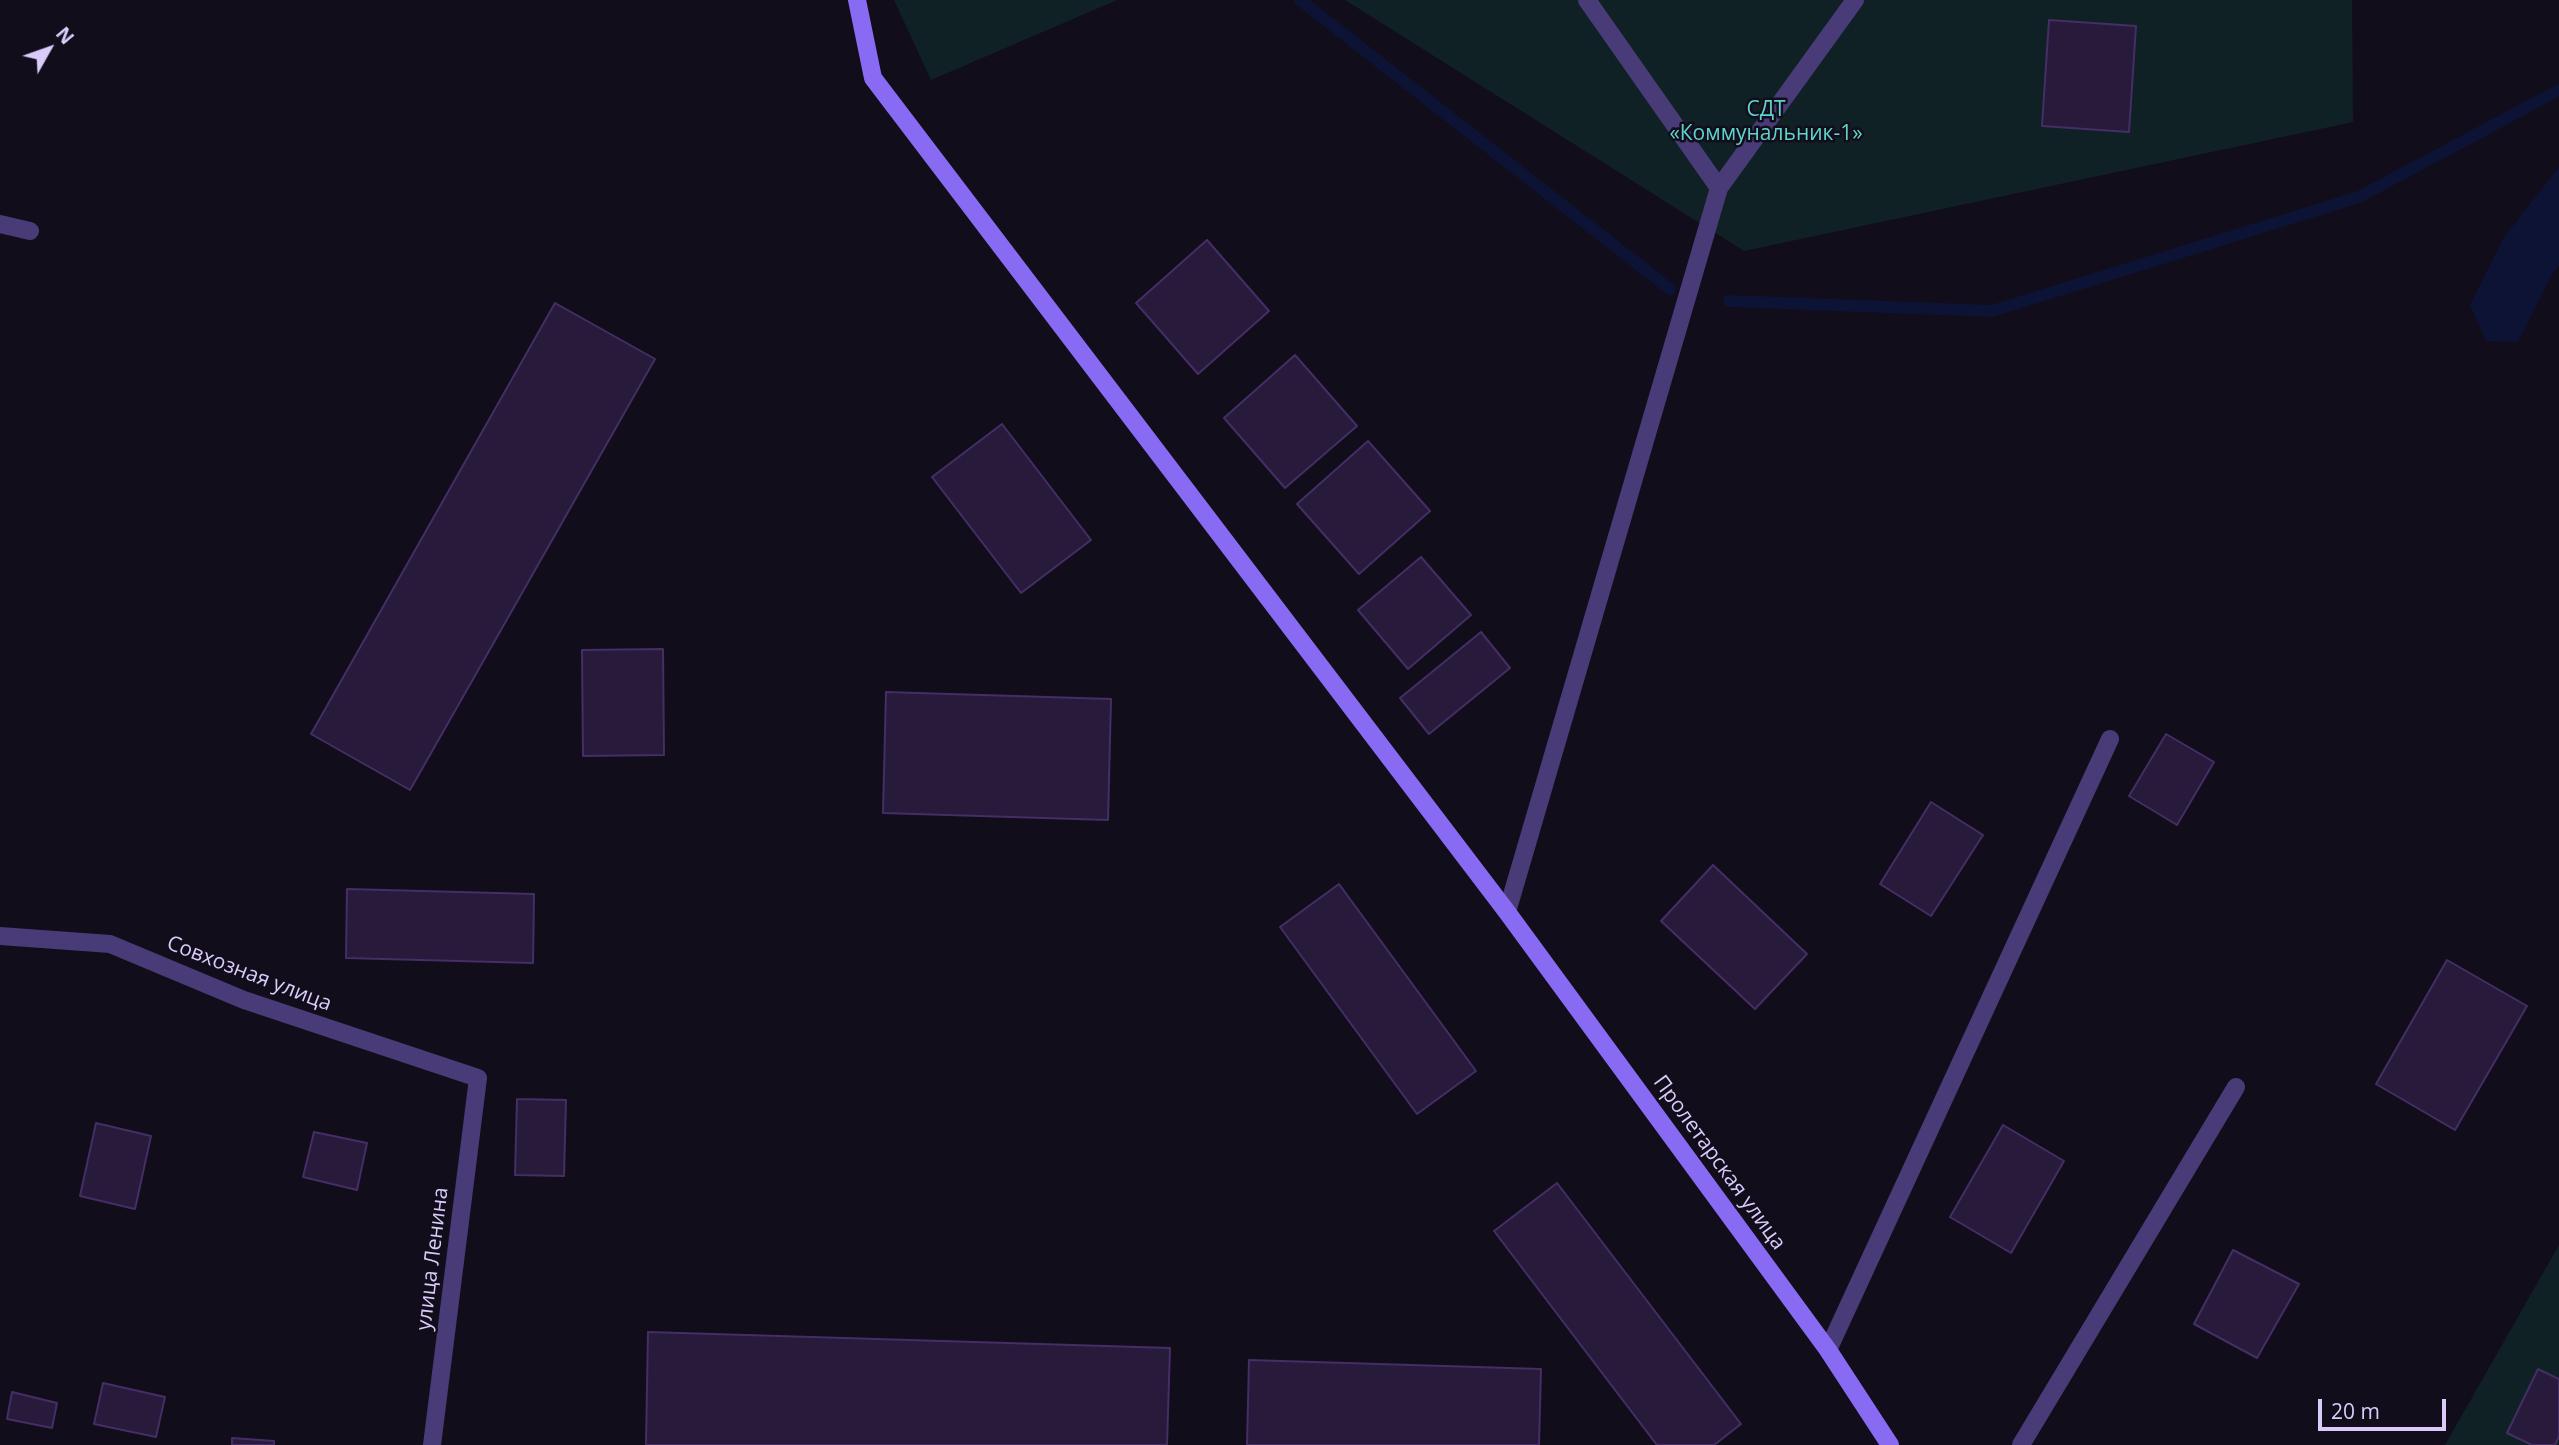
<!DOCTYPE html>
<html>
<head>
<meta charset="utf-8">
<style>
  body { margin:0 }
  #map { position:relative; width:2559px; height:1445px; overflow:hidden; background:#120d1b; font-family:"Open Sans",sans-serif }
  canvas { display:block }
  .north { position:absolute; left:14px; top:14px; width:70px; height:70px; -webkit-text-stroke:5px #120d1b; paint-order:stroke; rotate:50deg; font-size:19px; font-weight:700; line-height:28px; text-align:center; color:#dacbfb }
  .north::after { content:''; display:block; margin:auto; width:24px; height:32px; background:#dacbfb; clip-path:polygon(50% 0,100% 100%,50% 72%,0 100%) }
  .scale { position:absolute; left:2318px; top:1399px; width:128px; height:32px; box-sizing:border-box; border:4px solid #dacbfb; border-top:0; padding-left:9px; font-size:21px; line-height:24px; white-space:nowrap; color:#dacbfb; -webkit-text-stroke:5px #120d1b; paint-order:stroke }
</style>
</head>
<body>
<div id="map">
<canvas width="2559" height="1445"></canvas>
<div class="north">N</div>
<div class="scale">20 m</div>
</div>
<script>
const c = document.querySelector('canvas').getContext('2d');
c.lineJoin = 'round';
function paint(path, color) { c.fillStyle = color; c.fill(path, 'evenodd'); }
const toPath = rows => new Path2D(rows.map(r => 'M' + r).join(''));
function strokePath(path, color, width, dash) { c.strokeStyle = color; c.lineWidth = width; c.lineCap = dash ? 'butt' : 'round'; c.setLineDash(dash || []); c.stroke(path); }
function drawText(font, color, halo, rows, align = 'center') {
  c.font = font + ' "Open Sans",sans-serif'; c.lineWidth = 5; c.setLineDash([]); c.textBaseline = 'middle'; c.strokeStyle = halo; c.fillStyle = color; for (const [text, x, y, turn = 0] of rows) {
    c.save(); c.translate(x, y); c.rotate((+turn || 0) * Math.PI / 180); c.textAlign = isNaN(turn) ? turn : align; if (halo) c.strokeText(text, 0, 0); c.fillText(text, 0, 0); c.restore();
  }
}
paint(toPath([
  [894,0,1117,0,931,80],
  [1345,0,2352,0,2353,122,1744,251],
  [2559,1245,2559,1445,2445,1445]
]), '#102125');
paint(toPath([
  [2559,167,2559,266,2551,276,2518,342,2486,341,2470,305,2504,237]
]), '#0c1335');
strokePath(toPath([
  [1300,0,1670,289],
  [1729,301,1992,311,2359,197,2559,90]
]), '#0c1335', 12);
const building = toPath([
  [2049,20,2136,26,2129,132,2042,126,2049,20],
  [1207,240,1269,311,1198,374,1136,303,1207,240],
  [555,303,655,359,410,790,311,734,555,303],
  [1295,355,1357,426,1285,488,1224,418,1295,355],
  [1002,424,1091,540,1021,593,932,477,1002,424],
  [1368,441,1430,511,1359,574,1297,504,1368,441],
  [1421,557,1471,615,1408,669,1358,610,1421,557],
  [1481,632,1510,668,1429,734,1400,698,1481,632],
  [663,649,664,755,583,756,582,650,663,649],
  [886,692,1111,699,1108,820,883,813,886,692],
  [2166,734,2214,762,2177,825,2129,796,2166,734],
  [1931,802,1983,835,1931,916,1880,884,1931,802],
  [1713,865,1807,954,1755,1009,1661,921,1713,865],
  [1339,884,1476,1071,1417,1114,1280,927,1339,884],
  [347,889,534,894,533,963,346,958,347,889],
  [2447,960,2527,1006,2455,1130,2376,1084,2447,960],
  [517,1099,566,1100,564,1176,515,1175,517,1099],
  [96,1123,151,1136,135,1209,80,1196,96,1123],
  [2003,1125,2064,1161,2011,1253,1950,1217,2003,1125],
  [314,1132,367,1143,357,1190,303,1177,314,1132],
  [1557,1183,1741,1424,1714,1445,1657,1445,1494,1231,1557,1183],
  [2233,1250,2299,1284,2257,1358,2194,1324,2233,1250],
  [648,1332,1170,1348,1167,1445,646,1445,648,1332],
  [1249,1360,1541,1369,1539,1445,1247,1445,1249,1360],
  [2538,1369,2559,1379,2559,1436,2555,1445,2532,1445,2507,1433,2538,1369],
  [103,1383,165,1397,156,1437,94,1424,103,1383],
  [12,1392,57,1403,52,1428,7,1419,12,1392],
  [232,1438,274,1441,274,1445,232,1445,232,1438]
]);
paint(building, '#271a3b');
strokePath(building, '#442e65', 2);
strokePath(toPath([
  [1587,0,1719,188],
  [0,224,30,231],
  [1507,912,1719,188,1855,0],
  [1828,1350,2110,739],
  [2021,1445,2236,1087]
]), '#493b77', 18);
strokePath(toPath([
  [0,936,110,944,244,1000,478,1078,432,1445]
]), '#493b77', 18);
strokePath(toPath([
  [857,0,873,78,1507,912,1828,1350,1890,1445]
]), '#886af3', 18);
drawText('21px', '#5ed4cd', '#120d1b', [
  ["СДТ",1766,110],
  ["«Коммунальник-1»",1766,134]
]);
drawText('21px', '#dacbfb', '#120d1b', [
  ["Совхозная улица",249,974,21],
  ["Пролетарская улица",1719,1163,54],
  ["улица Ленина",433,1259,-83]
]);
</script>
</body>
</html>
